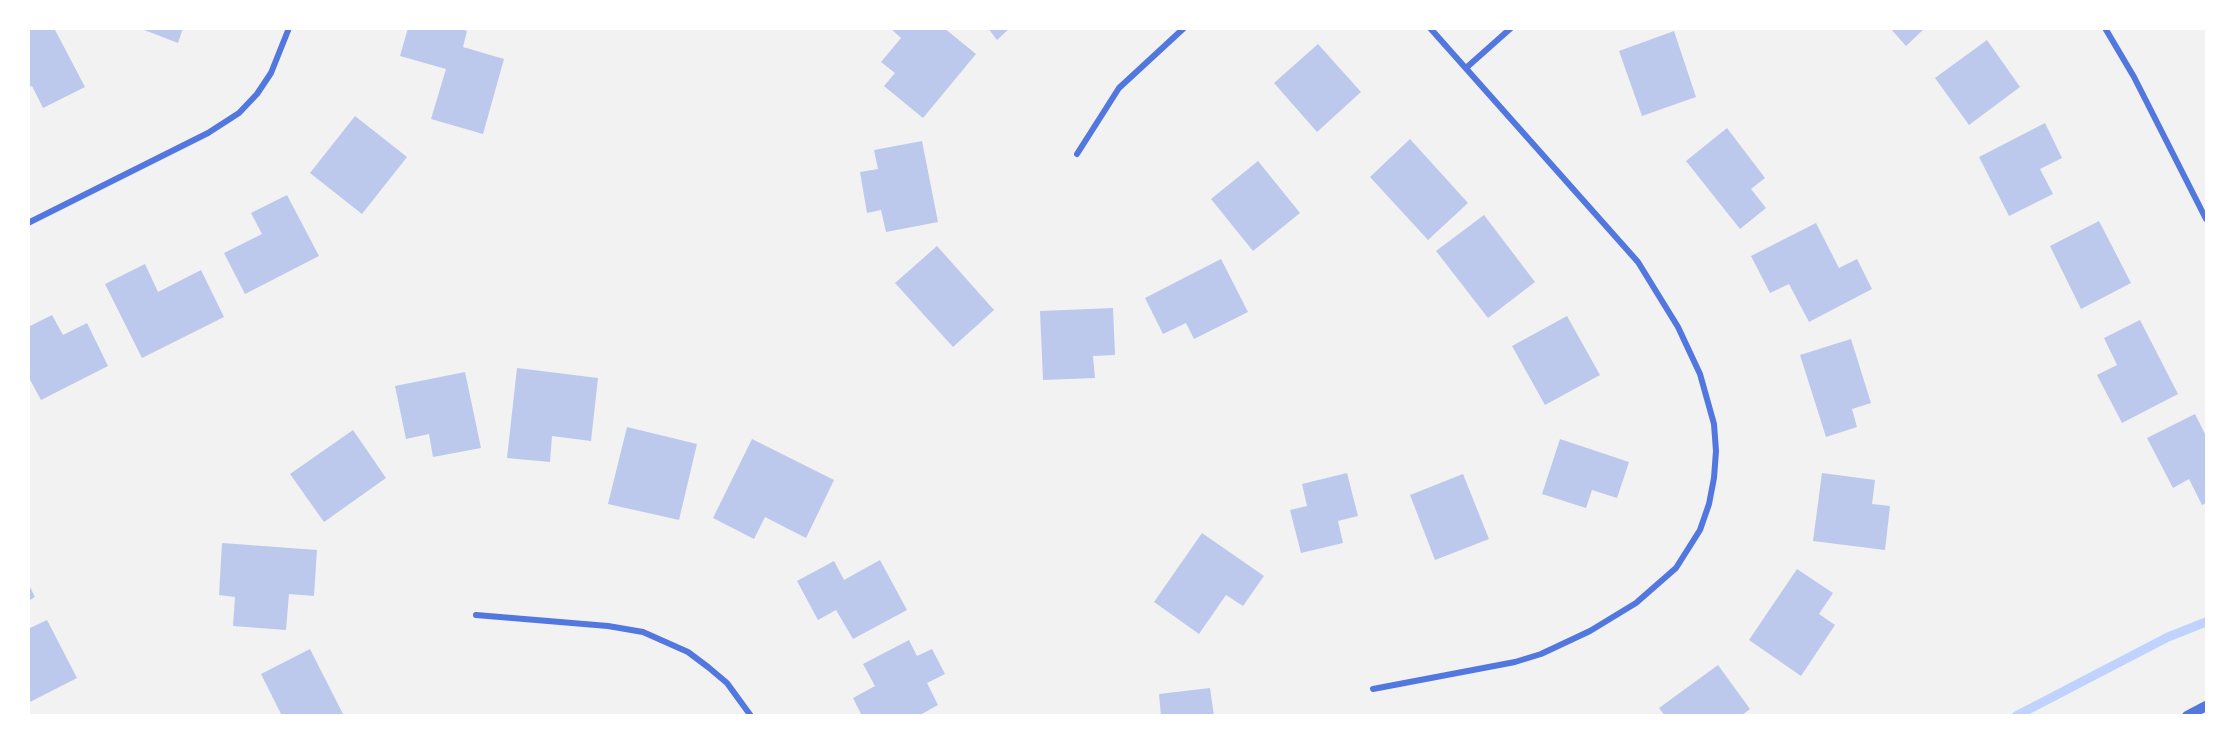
<!DOCTYPE html>
<html>
<head>
<meta charset="utf-8">
<style>
  body { margin:0 }
  #map { position:relative; width:2235px; height:744px; overflow:hidden; background:#f2f2f2; font-family:"Roboto Serif",serif }
  canvas { display:block }
  .frame { position:absolute; inset:0; border:30px solid #fff; pointer-events:none }
</style>
</head>
<body>
<div id="map">
<canvas width="2235" height="744"></canvas>
<div class="frame"></div>
</div>
<script>
const c = document.querySelector('canvas').getContext('2d');
c.lineJoin = 'round';
const toPath = rows => new Path2D(rows.map(r => 'M' + r).join(''));
function strokePath(path, color, width, dash) { c.strokeStyle = color; c.lineWidth = width; c.lineCap = dash ? 'butt' : 'round'; c.setLineDash(dash || []); c.stroke(path); }
function paint(path, color) { c.fillStyle = color; c.fill(path, 'evenodd'); }
strokePath(toPath([
  [2016,716,2168,637,2206,622]
]), '#bfd3fe', 9);
paint(toPath([
  [28,28,54,28,85,87,43,108,32,86,28,87],
  [139,28,183,28,178,43],
  [408,28,460,28,467,31,463,47,504,59,483,134,431,119,446,69,400,56],
  [890,28,944,28,976,54,923,118,884,86,895,73,881,62,901,38],
  [988,28,1010,28,997,40],
  [1890,28,1925,28,1906,46],
  [1674,31,1696,97,1642,116,1619,51],
  [1987,40,2020,87,1969,125,1935,78],
  [1318,44,1361,92,1317,132,1274,83],
  [355,116,407,157,362,214,310,173],
  [2045,123,2062,158,2040,169,2053,194,2009,216,1979,157],
  [1727,128,1765,178,1751,189,1766,208,1740,229,1686,161],
  [1410,139,1468,203,1428,240,1370,177],
  [922,141,938,222,886,232,881,210,867,213,860,172,878,169,874,150],
  [1258,161,1300,213,1253,251,1211,199],
  [287,195,319,256,245,294,224,253,262,234,251,213],
  [1484,215,1535,282,1488,318,1436,251],
  [2099,221,2131,283,2081,309,2050,246],
  [1816,223,1839,268,1857,259,1872,289,1809,322,1789,284,1770,293,1751,256],
  [937,246,994,310,953,347,895,283],
  [1221,259,1248,312,1194,339,1186,323,1163,334,1145,298],
  [145,264,158,292,201,270,224,317,142,358,105,284],
  [1113,308,1115,355,1093,356,1095,378,1043,380,1040,311],
  [52,315,63,335,87,323,108,366,41,400,28,376,28,327],
  [1567,316,1600,375,1545,405,1512,346],
  [2140,320,2178,394,2122,423,2097,375,2117,365,2104,338],
  [1851,339,1871,403,1852,409,1857,427,1826,437,1800,355],
  [517,368,598,378,591,441,552,436,550,462,507,458],
  [465,372,481,448,433,457,429,434,406,439,395,386],
  [2195,414,2206,436,2206,503,2202,505,2189,479,2173,488,2147,438],
  [627,427,697,444,679,520,608,504],
  [353,430,386,478,324,522,290,474],
  [752,439,834,480,806,538,765,517,754,539,713,518],
  [1560,439,1629,462,1617,498,1592,490,1586,508,1542,494],
  [1347,473,1358,516,1338,521,1343,543,1301,553,1290,510,1307,506,1302,484],
  [1822,473,1875,480,1872,504,1890,506,1885,550,1813,541],
  [1463,474,1489,539,1435,560,1410,495],
  [1202,533,1264,576,1243,606,1226,595,1199,634,1154,602],
  [222,543,317,550,314,596,289,594,286,630,233,626,235,597,219,595],
  [880,560,907,610,853,639,836,610,818,620,797,581,834,561,844,580],
  [1797,569,1833,593,1819,614,1835,625,1801,676,1749,640],
  [28,583,35,597,28,601],
  [47,620,77,678,28,703,28,629],
  [909,640,917,656,932,649,945,674,927,683,938,705,918,716,862,716,853,698,875,686,863,664],
  [310,649,344,716,282,716,261,674],
  [1718,665,1750,709,1741,716,1665,716,1659,708],
  [1210,688,1214,716,1161,716,1159,694]
]), '#bdc9ec');
strokePath(toPath([
  [2105,28,2134,77,2206,219],
  [1466,68,1511,28],
  [1077,154,1119,88,1184,28],
  [28,223,208,133,239,113,257,94,271,73,289,28],
  [476,615,608,626,643,632,688,652,708,667,727,683,751,716],
  [1373,689,1515,662,1541,654,1590,631,1636,603,1676,568,1700,530,1709,504,1714,478,1716,451,1714,424,1700,374,1678,327,1638,262,1430,28]
]), '#5277de', 6);
strokePath(toPath([
  [2187,716,2206,706]
]), '#5277de', 10);
</script>
</body>
</html>
